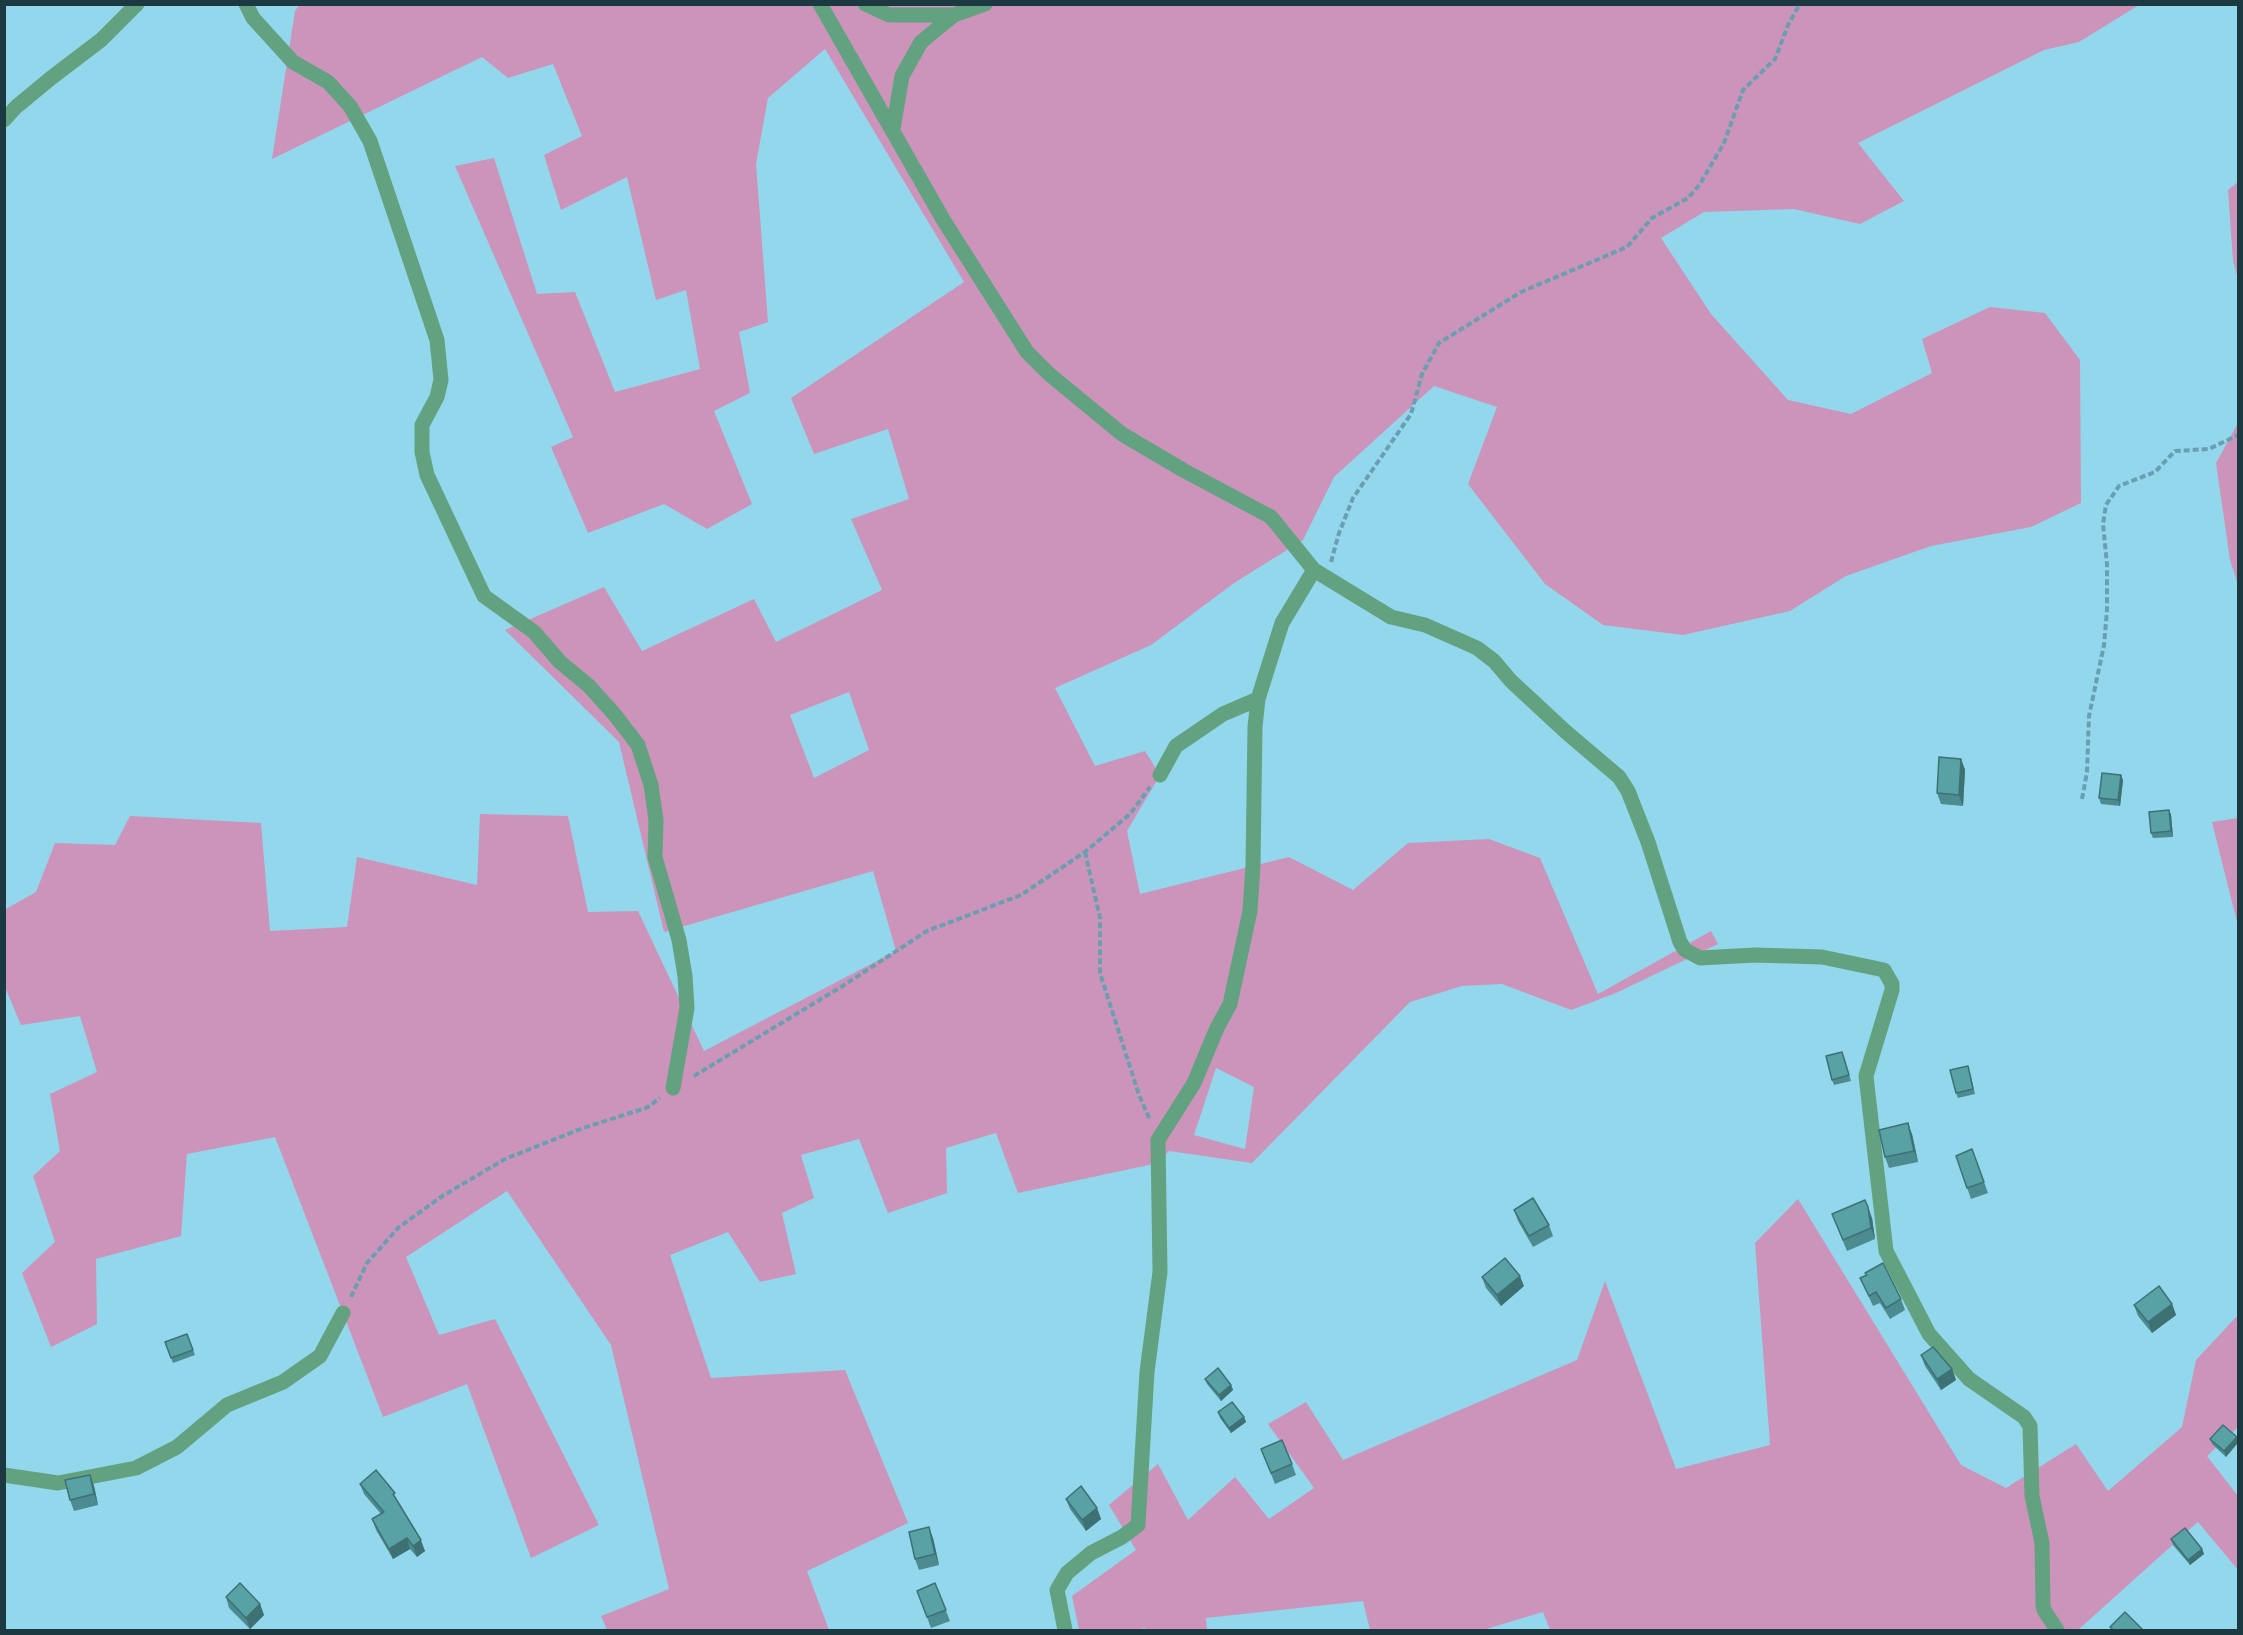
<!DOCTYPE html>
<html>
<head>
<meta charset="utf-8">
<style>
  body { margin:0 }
  #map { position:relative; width:2243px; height:1635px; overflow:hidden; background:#93d7ec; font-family:Roboto,sans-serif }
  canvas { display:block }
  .frame { position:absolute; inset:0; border:6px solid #1c3840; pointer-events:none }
</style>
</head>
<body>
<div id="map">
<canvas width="2243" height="1635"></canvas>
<div class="frame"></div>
</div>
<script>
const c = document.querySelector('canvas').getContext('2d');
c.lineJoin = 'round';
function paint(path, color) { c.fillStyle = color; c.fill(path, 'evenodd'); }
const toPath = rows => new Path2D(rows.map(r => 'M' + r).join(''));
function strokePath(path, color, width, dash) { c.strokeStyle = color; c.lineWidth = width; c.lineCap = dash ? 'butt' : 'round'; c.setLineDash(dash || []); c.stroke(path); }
paint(toPath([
  [299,5,2139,5,2079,42,2044,50,1858,143,1904,201,1860,224,1794,209,1704,212,1661,238,1711,314,1788,400,1851,414,1932,373,1922,339,1990,307,2045,313,2080,360,2081,503,2031,527,1931,546,1846,576,1790,611,1683,635,1603,625,1545,584,1468,484,1497,407,1434,386,1334,477,1303,540,1234,583,1151,645,1055,688,1095,766,1145,751,1160,775,1127,831,1140,894,1289,857,1353,890,1408,843,1489,839,1540,858,1598,994,1711,931,1718,944,1616,993,1571,1010,1502,984,1462,986,1410,1002,1252,1163,1169,1151,1158,1163,1018,1193,996,1133,946,1148,947,1193,888,1213,859,1139,801,1155,814,1198,782,1213,796,1274,760,1282,728,1232,670,1255,711,1378,845,1370,908,1523,807,1571,829,1630,607,1630,601,1616,669,1589,611,1345,507,1191,406,1257,439,1335,495,1319,599,1525,531,1558,467,1384,383,1417,275,1137,187,1154,181,1236,96,1259,97,1324,51,1347,22,1273,55,1242,33,1176,60,1151,50,1094,97,1072,80,1016,21,1025,5,987,4,910,36,892,55,843,115,845,130,816,261,823,270,931,347,927,357,857,477,885,480,814,568,816,588,912,638,911,704,1051,896,951,873,871,664,932,619,742,505,630,604,587,642,651,754,599,776,642,882,590,851,519,909,499,888,429,814,454,791,398,964,282,825,49,768,98,756,164,768,322,739,332,750,393,714,411,752,504,707,529,664,504,588,533,551,447,573,437,455,166,494,158,537,294,575,292,615,392,700,369,686,290,656,300,627,177,561,210,544,155,582,136,553,64,508,78,482,57,272,159,295,11],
  [849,692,869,750,814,778,790,715],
  [1216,1068,1254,1087,1245,1149,1194,1135],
  [2238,182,2238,279,2233,261,2228,190],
  [2238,423,2238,585,2230,560,2216,463],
  [2238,818,2238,926,2212,822],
  [1798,1199,1961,1465,2006,1488,2076,1444,2108,1491,2182,1427,2196,1360,2238,1315,2238,1427,2207,1456,2238,1496,2238,1570,2198,1522,2078,1630,1550,1630,1543,1612,1483,1630,1370,1630,1363,1601,1206,1618,1207,1630,1146,1630,1145,1628,1134,1630,1079,1630,1072,1596,1136,1550,1109,1505,1158,1464,1188,1520,1235,1477,1269,1519,1314,1488,1268,1424,1306,1402,1343,1460,1577,1360,1605,1281,1676,1469,1770,1445,1755,1243]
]), '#cc94ba');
strokePath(toPath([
  [1331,562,1339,533,1353,498,1411,414,1422,374,1439,343,1521,292,1627,247,1652,218,1688,198,1700,184,1724,143,1743,90,1775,59,1789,23,1800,4],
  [2082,799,2087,772,2089,716,2104,645,2107,610,2107,564,2103,524,2106,505,2119,486,2155,472,2175,451,2209,449,2238,435],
  [1085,852,1100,918,1100,973,1139,1095,1150,1120],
  [694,1076,841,987,927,931,1021,895,1085,852,1130,814,1150,787],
  [351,1297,367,1263,399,1227,444,1195,505,1159,583,1128,646,1108,660,1098]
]), '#699fb0', 4, [6, 3]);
strokePath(toPath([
  [246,4,253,18,293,62,328,82,350,106,370,141,437,340,441,380,437,397,422,425,422,452,427,475,484,596,534,632,560,662,589,686,615,715,638,745,651,785,656,820,655,857,679,940,685,976,687,1008,673,1088],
  [820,4,944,221,1027,352,1049,374,1122,434,1183,470,1271,517,1314,570,1391,617,1425,625,1477,648,1494,661,1511,681,1566,732,1619,777,1628,791,1648,842,1680,942,1685,950,1700,958,1755,955,1822,957,1884,970,1892,984,1892,990,1866,1076,1886,1251,1929,1334,1969,1379,2024,1417,2030,1426,2032,1496,2042,1543,2043,1605,2044,1610,2057,1630],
  [865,4,889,15,954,15,985,4],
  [4,120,16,107,51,78,101,40,137,4],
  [893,129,902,76,921,42,954,15],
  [1160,775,1176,746,1223,714,1258,699],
  [4,1475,58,1483,136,1468,177,1447,227,1405,283,1382,320,1356,343,1313],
  [1065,1630,1057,1590,1067,1573,1091,1553,1122,1537,1138,1525,1147,1372,1160,1272,1158,1140,1194,1083,1217,1028,1230,1004,1250,911,1253,865,1255,727,1258,699,1282,623,1314,570]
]), '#63a280', 15);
paint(toPath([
  [1961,759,1965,770,1963,806,1941,804,1937,793],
  [2123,780,2120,806,2101,804,2099,798],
  [2169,810,2171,815,2173,837,2153,838,2151,833],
  [1844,1057,1851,1081,1834,1085,1832,1080],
  [1970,1072,1975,1094,1958,1098,1956,1093],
  [1912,1134,1918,1162,1889,1168,1885,1157],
  [1972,1149,1988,1193,1971,1199,1956,1156],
  [1514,1210,1549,1225,1553,1236,1533,1247,1518,1221],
  [1832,1214,1872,1218,1875,1239,1847,1251],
  [1866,1275,1901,1299,1905,1310,1890,1319,1880,1303,1873,1306,1860,1278],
  [1482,1277,1524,1286,1501,1306,1486,1288],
  [2172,1304,2176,1315,2152,1333,2138,1316,2134,1305],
  [187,1334,195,1355,173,1363,165,1342],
  [1921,1355,1952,1369,1956,1380,1941,1390,1925,1366],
  [1205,1379,1231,1385,1233,1390,1221,1401,1207,1384],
  [1218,1412,1244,1417,1246,1422,1231,1433,1220,1418],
  [2237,1437,2226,1457,2212,1444,2210,1439],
  [1261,1449,1292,1464,1296,1475,1275,1484],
  [90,1475,94,1486,98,1505,74,1511,70,1500],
  [360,1484,398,1503,425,1551,417,1557,410,1549,393,1559,376,1530,372,1519,381,1514,364,1494],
  [1066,1499,1097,1508,1101,1519,1086,1531,1070,1509],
  [933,1538,939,1565,919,1570,915,1559],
  [2171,1539,2202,1549,2204,1554,2190,1565,2173,1545],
  [935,1583,950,1621,931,1628,917,1591],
  [226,1597,260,1604,264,1615,250,1629,229,1608]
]), '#4c8b8f');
paint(toPath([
  [1961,759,1965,770,1963,806,1959,795],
  [2121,775,2123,780,2120,806,2118,800],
  [2169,810,2171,815,2173,837,2171,831],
  [1908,1123,1912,1134,1918,1162,1914,1151],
  [1868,1207,1872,1218,1875,1239,1871,1228],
  [1520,1276,1524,1286,1501,1306,1497,1295],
  [2172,1304,2176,1315,2152,1333,2148,1322],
  [1952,1369,1956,1380,1941,1390,1937,1379],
  [1231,1385,1233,1390,1221,1401,1219,1395],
  [1244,1417,1246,1422,1231,1433,1229,1428],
  [2237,1437,2238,1443,2226,1457,2224,1451],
  [90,1475,94,1486,98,1505,94,1494],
  [1097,1508,1101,1519,1086,1531,1082,1520],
  [929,1527,933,1538,939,1565,935,1554],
  [407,1538,410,1549,393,1559,389,1549],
  [421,1540,425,1551,417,1557,413,1546],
  [2202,1549,2204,1554,2190,1565,2188,1560],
  [260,1604,264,1615,250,1629,246,1618]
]), '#3e7174');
const building = toPath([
  [1939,757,1961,759,1959,795,1937,793,1939,757],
  [2102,773,2121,775,2118,800,2099,798,2102,773],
  [2169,810,2171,831,2151,833,2149,812,2169,810],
  [1842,1052,1849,1075,1832,1080,1826,1056,1842,1052],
  [1968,1066,1973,1089,1956,1093,1950,1070,1968,1066],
  [1908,1123,1914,1151,1885,1157,1879,1130,1908,1123],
  [1972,1149,1984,1182,1967,1188,1956,1156,1972,1149],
  [1533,1198,1549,1225,1529,1236,1514,1210,1533,1198],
  [1865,1200,1868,1207,1871,1228,1843,1240,1832,1214,1865,1200],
  [1505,1258,1520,1276,1497,1295,1482,1277,1505,1258],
  [1883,1263,1901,1299,1886,1308,1876,1292,1869,1296,1860,1278,1867,1275,1865,1273,1883,1263],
  [2159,1286,2172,1304,2148,1322,2134,1305,2159,1286],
  [187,1334,193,1350,171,1358,165,1342,187,1334],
  [1933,1347,1952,1369,1937,1379,1921,1355,1933,1347],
  [1218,1368,1231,1385,1219,1395,1205,1379,1218,1368],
  [1232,1402,1244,1417,1229,1428,1218,1412,1232,1402],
  [2223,1425,2237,1437,2224,1451,2210,1439,2223,1425],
  [1282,1440,1292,1464,1271,1473,1261,1449,1282,1440],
  [376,1470,395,1493,393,1494,421,1540,413,1546,407,1538,389,1549,372,1519,384,1512,360,1484,376,1470],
  [90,1475,94,1494,70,1500,65,1480,90,1475],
  [1081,1486,1097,1508,1082,1520,1066,1499,1081,1486],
  [929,1527,935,1554,915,1559,909,1532,929,1527],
  [2185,1528,2202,1549,2188,1560,2171,1539,2185,1528],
  [240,1583,260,1604,246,1618,226,1597,240,1583],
  [935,1583,946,1610,927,1617,917,1591,935,1583],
  [2125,1612,2143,1630,2113,1630,2110,1627,2125,1612]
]);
paint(building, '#58a2a6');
strokePath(building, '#3e7174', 1.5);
</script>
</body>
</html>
